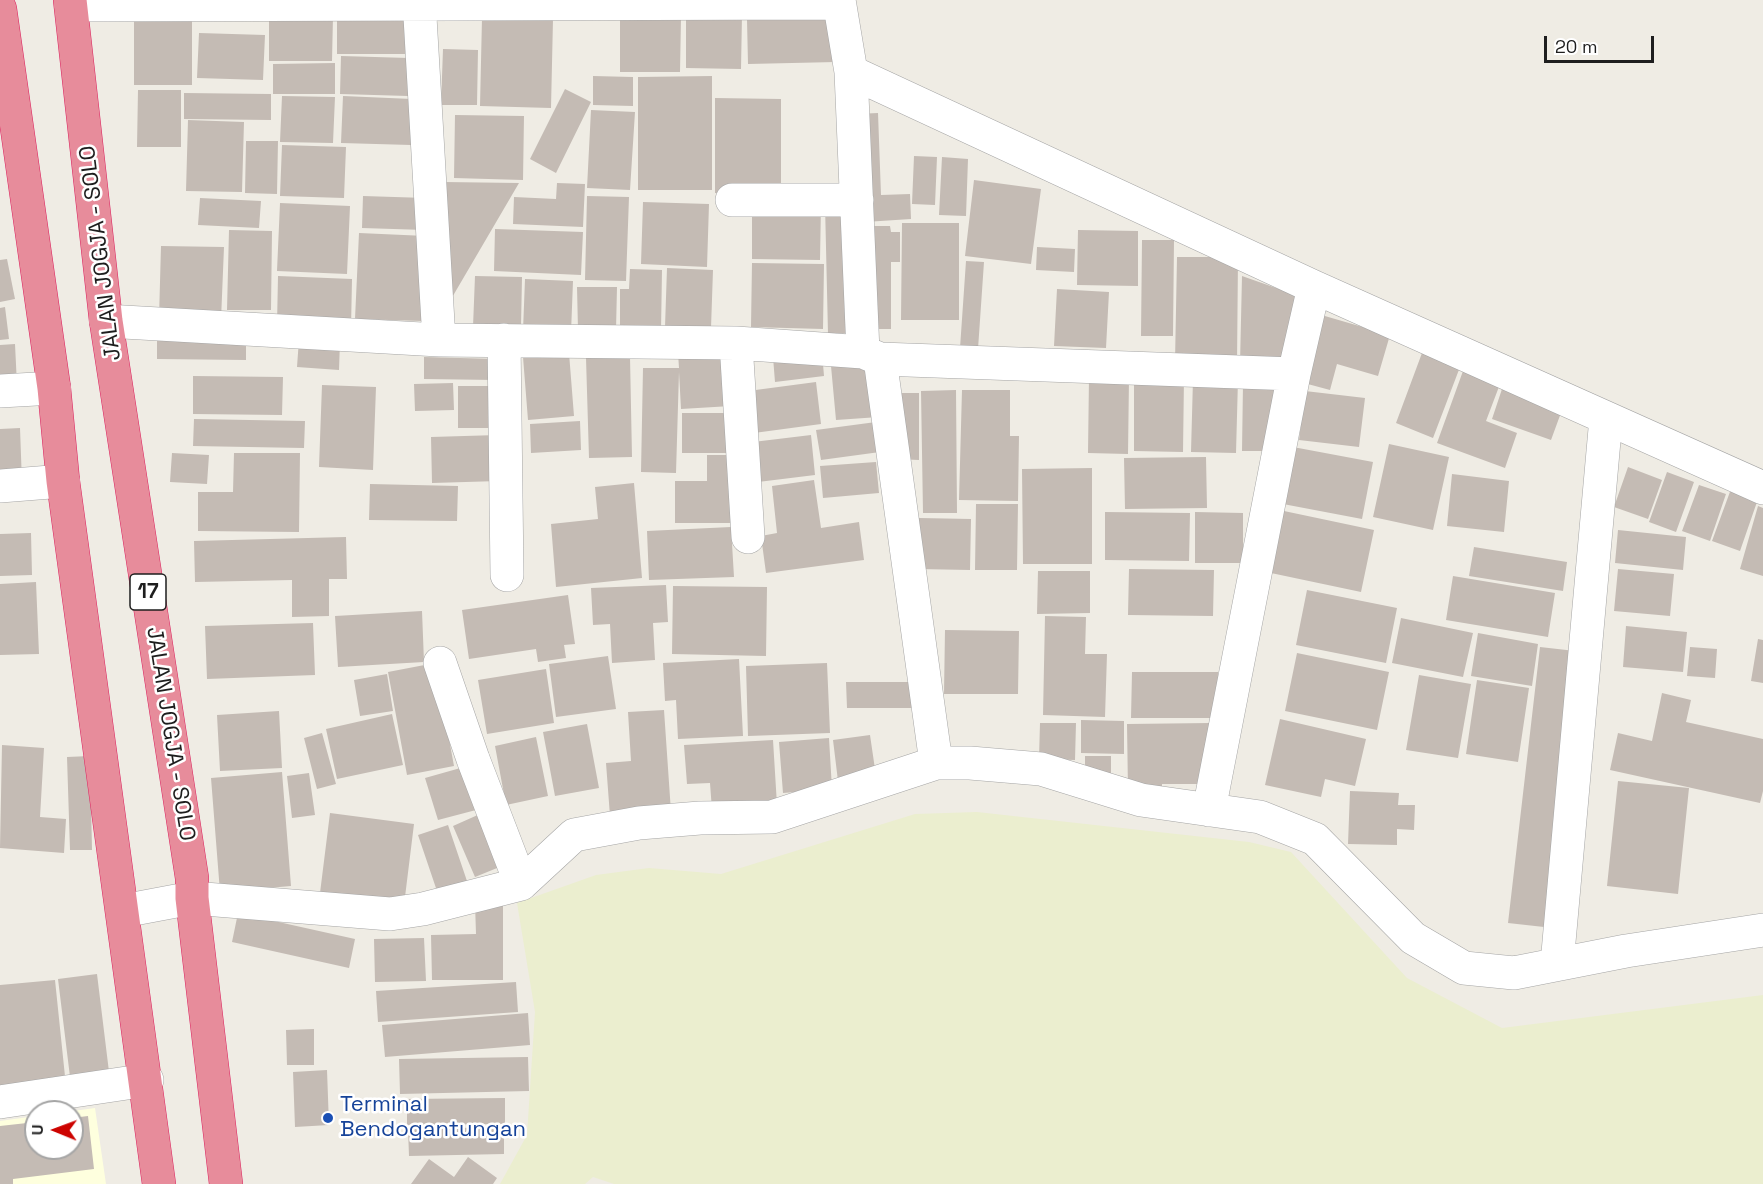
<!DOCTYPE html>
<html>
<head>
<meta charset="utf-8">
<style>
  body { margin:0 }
  #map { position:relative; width:1763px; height:1184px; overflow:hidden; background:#efece4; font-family:"Space Grotesk",sans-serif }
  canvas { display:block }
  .north { position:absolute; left:24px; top:1100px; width:60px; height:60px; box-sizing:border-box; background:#fff; border:2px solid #a5a5a5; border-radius:50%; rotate:271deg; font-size:16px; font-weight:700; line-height:24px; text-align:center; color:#1e1e1e }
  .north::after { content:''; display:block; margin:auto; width:21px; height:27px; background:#cd0300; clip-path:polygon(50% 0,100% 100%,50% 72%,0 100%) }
  .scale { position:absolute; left:1544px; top:36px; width:110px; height:27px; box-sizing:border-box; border:3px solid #1e1e1e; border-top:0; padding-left:8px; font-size:18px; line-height:21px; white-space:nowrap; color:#1e1e1e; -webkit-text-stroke:4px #fff; paint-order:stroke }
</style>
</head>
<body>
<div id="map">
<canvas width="1763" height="1184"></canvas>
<div class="north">U</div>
<div class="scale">20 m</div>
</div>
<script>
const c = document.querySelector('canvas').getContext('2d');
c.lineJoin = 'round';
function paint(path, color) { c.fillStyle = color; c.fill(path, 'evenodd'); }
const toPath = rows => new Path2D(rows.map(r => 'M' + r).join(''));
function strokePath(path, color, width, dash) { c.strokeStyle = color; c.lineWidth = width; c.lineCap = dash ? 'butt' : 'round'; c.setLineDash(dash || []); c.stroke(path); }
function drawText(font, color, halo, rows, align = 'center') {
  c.font = font + ' "Space Grotesk",sans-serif'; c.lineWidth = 5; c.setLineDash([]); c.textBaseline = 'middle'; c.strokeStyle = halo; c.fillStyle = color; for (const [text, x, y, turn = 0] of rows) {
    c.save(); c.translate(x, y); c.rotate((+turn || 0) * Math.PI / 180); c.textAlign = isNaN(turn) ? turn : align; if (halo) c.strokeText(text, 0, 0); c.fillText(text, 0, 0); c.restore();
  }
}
paint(toPath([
  [95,1108,106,1184,0,1184,0,1121,36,1116,36,1148,72,1148,72,1112,66,1112]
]), '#feffde');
paint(toPath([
  [977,812,1249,842,1291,852,1407,978,1502,1028,1763,995,1763,1184,614,1184,593,1177,585,1184,500,1184,527,1135,535,1012,517,903,596,875,649,868,721,874,915,814]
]), '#ebeecf');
paint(toPath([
  [134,15,192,15,192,85,134,85],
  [269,15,333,16,332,61,269,61],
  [337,15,405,15,405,54,337,54],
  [686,15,742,15,741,69,686,68],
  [620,16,681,17,680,72,620,72],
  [482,18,553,19,551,108,480,106],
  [835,19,836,62,748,64,747,20],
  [199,33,265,35,263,80,197,78],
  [443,49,478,50,477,105,441,105],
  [341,56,409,58,408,96,340,94],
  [335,63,335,94,273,94,273,64],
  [593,76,633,77,633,106,593,105],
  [712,76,712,190,638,190,638,77],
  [565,89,591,102,556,173,530,159],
  [138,90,181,90,181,147,137,147],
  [184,93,271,94,271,120,184,119],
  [282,96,335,97,333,143,280,142],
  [343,96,412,99,411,145,341,143],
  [715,98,781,99,781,193,715,193],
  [591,110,635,112,630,190,587,188],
  [878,113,881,195,910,194,911,219,865,222,856,114],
  [455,115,524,116,523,180,454,178],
  [188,120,244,122,242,192,186,191],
  [246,141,278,141,277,194,245,193],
  [282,145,346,147,344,198,280,196],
  [914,156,937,157,935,205,912,204],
  [942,157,968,159,966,216,939,215],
  [974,180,1041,189,1031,264,965,256],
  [444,182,519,183,447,306],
  [557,183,585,184,583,227,513,224,514,197,556,199],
  [363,196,426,198,425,230,362,228],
  [587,196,629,197,626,281,585,280],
  [200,198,261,201,259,228,198,225],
  [643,202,709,204,707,267,641,264],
  [280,203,350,206,347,274,277,271],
  [752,204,821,204,820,260,752,259],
  [825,204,853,204,855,333,828,334],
  [902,223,959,223,959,320,901,320],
  [864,226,890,226,891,232,900,232,900,262,891,262,891,329,865,329],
  [495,229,583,232,581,275,494,271],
  [229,230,272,231,271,310,227,310],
  [1078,230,1138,231,1138,286,1077,285],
  [359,233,426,236,423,321,355,319],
  [1142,240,1174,240,1173,336,1141,336],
  [161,246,224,247,221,320,159,318],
  [1037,247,1075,249,1074,272,1036,270],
  [1177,257,1238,257,1237,364,1175,362],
  [7,259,15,299,0,302,0,260],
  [966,261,984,262,978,349,960,348],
  [752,263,824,264,823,329,751,327],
  [667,268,713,270,711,328,665,327],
  [630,269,662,270,661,331,620,330,620,289,629,289],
  [278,276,352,279,351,328,277,325],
  [475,276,522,277,521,327,473,327],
  [1242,276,1296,295,1292,365,1240,364],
  [525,279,573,281,571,333,523,331],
  [577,287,617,287,616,330,578,330],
  [1057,289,1109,292,1106,348,1054,346],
  [5,307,9,339,0,340,0,308],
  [1318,314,1390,335,1378,376,1337,364,1330,390,1304,383],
  [157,333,246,333,246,360,157,359],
  [299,339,340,341,339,370,297,367],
  [15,344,17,385,0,386,0,345],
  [727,350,731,406,681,409,679,372,676,473,641,472,643,368,679,368,678,353],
  [822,352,824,376,775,382,773,357],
  [569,353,574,416,528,420,523,357],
  [1422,353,1460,367,1433,438,1396,423],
  [424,357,496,359,495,380,424,379],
  [630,357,632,457,589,458,586,358],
  [874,362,879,417,836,420,831,366],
  [1463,371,1500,384,1486,421,1517,433,1505,468,1437,443],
  [193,376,283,377,282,415,193,414],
  [1134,376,1184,377,1183,452,1134,451],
  [1089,377,1129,378,1128,454,1088,453],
  [1193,379,1238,379,1236,453,1191,452],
  [816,382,821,424,754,433,748,391],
  [453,383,454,410,415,411,414,384],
  [1243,384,1277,384,1277,451,1242,451],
  [322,385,376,387,373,470,319,467],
  [458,386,498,386,498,428,458,428],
  [1502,389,1562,410,1551,440,1492,419],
  [956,390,957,513,923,513,921,391],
  [962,390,1010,390,1010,436,1019,436,1018,501,959,500],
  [1305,391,1365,398,1359,447,1299,440],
  [896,393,919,393,919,460,895,459],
  [682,413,735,413,735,453,682,453],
  [194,419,305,421,304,448,193,446],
  [580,421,581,450,531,453,530,424],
  [876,422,880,452,821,460,816,430],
  [20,428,22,483,0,484,0,429],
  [498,435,499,481,432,483,431,437],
  [811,435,815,475,758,482,753,442],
  [1389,444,1449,457,1433,530,1373,517],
  [1293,447,1373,462,1362,519,1283,504],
  [172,453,209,455,207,484,170,482],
  [234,453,300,453,299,532,198,531,198,492,233,492],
  [707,455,737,455,738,523,675,523,675,481,707,481],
  [1206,457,1207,508,1125,509,1124,458],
  [876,462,879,493,823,498,820,466],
  [1628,467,1662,480,1648,519,1614,507],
  [1092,468,1092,564,1023,564,1022,469],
  [1667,472,1694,482,1676,532,1649,522],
  [1452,474,1509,481,1504,532,1447,526],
  [814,480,821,528,859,522,864,560,766,573,761,536,777,533,772,486],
  [634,483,642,578,556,587,551,524,598,519,595,487],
  [370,484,458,486,457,521,369,520],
  [1699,485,1726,494,1710,541,1682,531],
  [1731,489,1758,499,1740,551,1712,541],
  [976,504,1018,504,1017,570,975,570],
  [1758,506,1763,508,1763,576,1740,569],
  [1284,511,1374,530,1361,592,1271,573],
  [1105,512,1190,513,1189,561,1105,560],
  [1195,512,1243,513,1243,563,1195,563],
  [919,518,971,519,970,570,918,569],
  [731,527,734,577,649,580,647,531],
  [1618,530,1686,537,1683,570,1615,563],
  [31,533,32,575,0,576,0,534],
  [346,537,347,579,329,579,329,616,292,617,292,580,195,582,194,541],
  [1474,547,1567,562,1563,591,1469,576],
  [1129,569,1214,570,1213,616,1128,615],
  [1618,569,1674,574,1670,616,1614,611],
  [1038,571,1090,571,1090,613,1037,614],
  [1453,576,1555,593,1548,637,1446,620],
  [36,582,39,654,0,655,0,584],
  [666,585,668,622,653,623,655,660,612,663,610,624,593,625,591,588],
  [673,586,767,587,766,656,672,654],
  [1307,590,1397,608,1386,663,1296,645],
  [568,595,575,644,564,645,566,658,538,662,536,649,469,659,462,610],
  [422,611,424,662,338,667,335,616],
  [1045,616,1086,617,1085,654,1107,654,1105,717,1043,715],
  [1401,618,1473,633,1463,677,1392,663],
  [313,623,315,675,207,679,205,626],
  [1626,626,1687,632,1683,672,1623,667],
  [945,630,1019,631,1018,694,944,694],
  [1478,633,1538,644,1532,686,1471,676],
  [1758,639,1763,640,1763,683,1751,681],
  [1540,647,1584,652,1553,928,1508,923],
  [1690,647,1717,649,1715,678,1687,676],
  [1297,653,1389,672,1377,730,1285,711],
  [608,656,616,709,556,717,549,664],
  [739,659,743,736,678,739,676,700,665,701,663,663],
  [435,663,454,766,407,775,388,672],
  [827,663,830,733,748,736,746,666],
  [546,669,554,723,487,734,478,680],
  [1132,672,1218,672,1217,718,1131,718],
  [387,674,393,711,360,716,354,680],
  [1419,675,1471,684,1458,758,1406,750],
  [1477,680,1529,688,1518,762,1466,754],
  [846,682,919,682,919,708,847,708],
  [1662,693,1691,700,1686,722,1763,739,1763,791,1760,803,1610,770,1618,733,1652,741],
  [664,710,671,812,610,816,606,763,631,761,628,712],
  [279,711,282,768,220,771,217,715],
  [392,714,403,765,337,779,326,729],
  [1280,719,1366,739,1355,786,1325,779,1321,797,1265,785],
  [1081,720,1124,721,1124,754,1081,753],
  [1040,723,1076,723,1075,760,1039,759],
  [1210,723,1210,784,1162,784,1162,791,1128,791,1127,724],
  [587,724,599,788,555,796,543,732],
  [322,733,336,784,317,789,304,738],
  [870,735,876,776,838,781,833,740],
  [536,737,548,796,506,805,495,746],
  [829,738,832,789,783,793,779,742],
  [773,740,777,805,712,810,710,783,687,784,684,745],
  [2,745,44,748,40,817,66,819,64,853,0,848],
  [90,756,92,850,70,850,67,757],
  [1085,756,1111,756,1111,779,1085,779],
  [464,767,476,810,438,820,425,778],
  [282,772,291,886,220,892,211,778],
  [309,773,315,815,292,818,287,776],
  [1618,781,1689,788,1678,894,1607,886],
  [1350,791,1399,793,1398,805,1415,805,1414,830,1397,829,1397,845,1348,844],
  [330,813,414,824,404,905,320,893],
  [480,814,502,866,475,877,453,826],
  [448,825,468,884,438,894,418,835],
  [475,903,503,903,503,980,432,980,431,935,476,934],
  [238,913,355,939,349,968,232,942],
  [424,938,426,981,375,982,374,939],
  [97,974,110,1080,71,1085,58,979],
  [55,980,66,1086,0,1092,0,985],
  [516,982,518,1012,378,1022,376,991],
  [528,1013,530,1045,385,1057,382,1025],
  [314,1029,314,1065,287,1065,286,1030],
  [528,1057,529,1091,400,1094,399,1059],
  [327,1070,329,1125,295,1127,293,1072],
  [505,1098,505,1124,407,1125,407,1099],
  [88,1116,94,1169,13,1179,13,1184,0,1184,0,1126,36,1122,36,1148,72,1148,72,1118],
  [504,1127,504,1154,409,1156,408,1129],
  [468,1157,497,1178,493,1184,411,1184,429,1159,454,1177]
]), '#c4bbb4');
const minor = toPath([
  [419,0,439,340],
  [839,0,851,72,1314,287,1763,488],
  [71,5,839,3],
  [851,72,863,352],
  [732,200,857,200],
  [106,321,439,340,736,343,863,352,880,359,1294,374],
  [504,340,507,575],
  [736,343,748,537],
  [880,359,936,763],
  [0,391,54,388],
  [0,486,63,481],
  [440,663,473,759,521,884],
  [1209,810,1294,374,1314,287],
  [123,911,192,898,390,914,423,909,521,884,574,835,639,823,700,818,772,817,936,763,970,763,1041,769,1141,800,1260,817,1315,839,1413,938,1464,968,1514,973,1626,951,1763,930],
  [1557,964,1606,418],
  [0,1102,147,1080]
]);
const highway = toPath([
  [70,0,106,321,192,878,192,898,226,1184],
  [0,9,54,388,63,481,159,1184]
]);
strokePath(minor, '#a5a5a5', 34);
strokePath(highway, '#db2460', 34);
strokePath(minor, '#fff', 33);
strokePath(highway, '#e78c9b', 33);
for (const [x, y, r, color] of [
  [328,1118,6,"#1a4fb4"]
]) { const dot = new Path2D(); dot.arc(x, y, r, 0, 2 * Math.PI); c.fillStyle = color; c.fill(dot); strokePath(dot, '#fff', 2); }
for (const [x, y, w] of [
  [148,592,36]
]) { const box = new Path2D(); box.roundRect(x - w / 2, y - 18, w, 36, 4.5); c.fillStyle = '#fff'; c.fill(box); strokePath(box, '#1e1e1e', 1.5); }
drawText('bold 21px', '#1e1e1e', null, [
  ["17",148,592]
]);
drawText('22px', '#1e1e1e', '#fff', [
  ["JALAN JOGJA - SOLO",101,253,-97],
  ["JALAN JOGJA - SOLO",170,734,81]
]);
drawText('22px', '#164399', '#fff', [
  ["Terminal",340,1105],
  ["Bendogantungan",340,1130]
], 'left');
</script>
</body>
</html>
